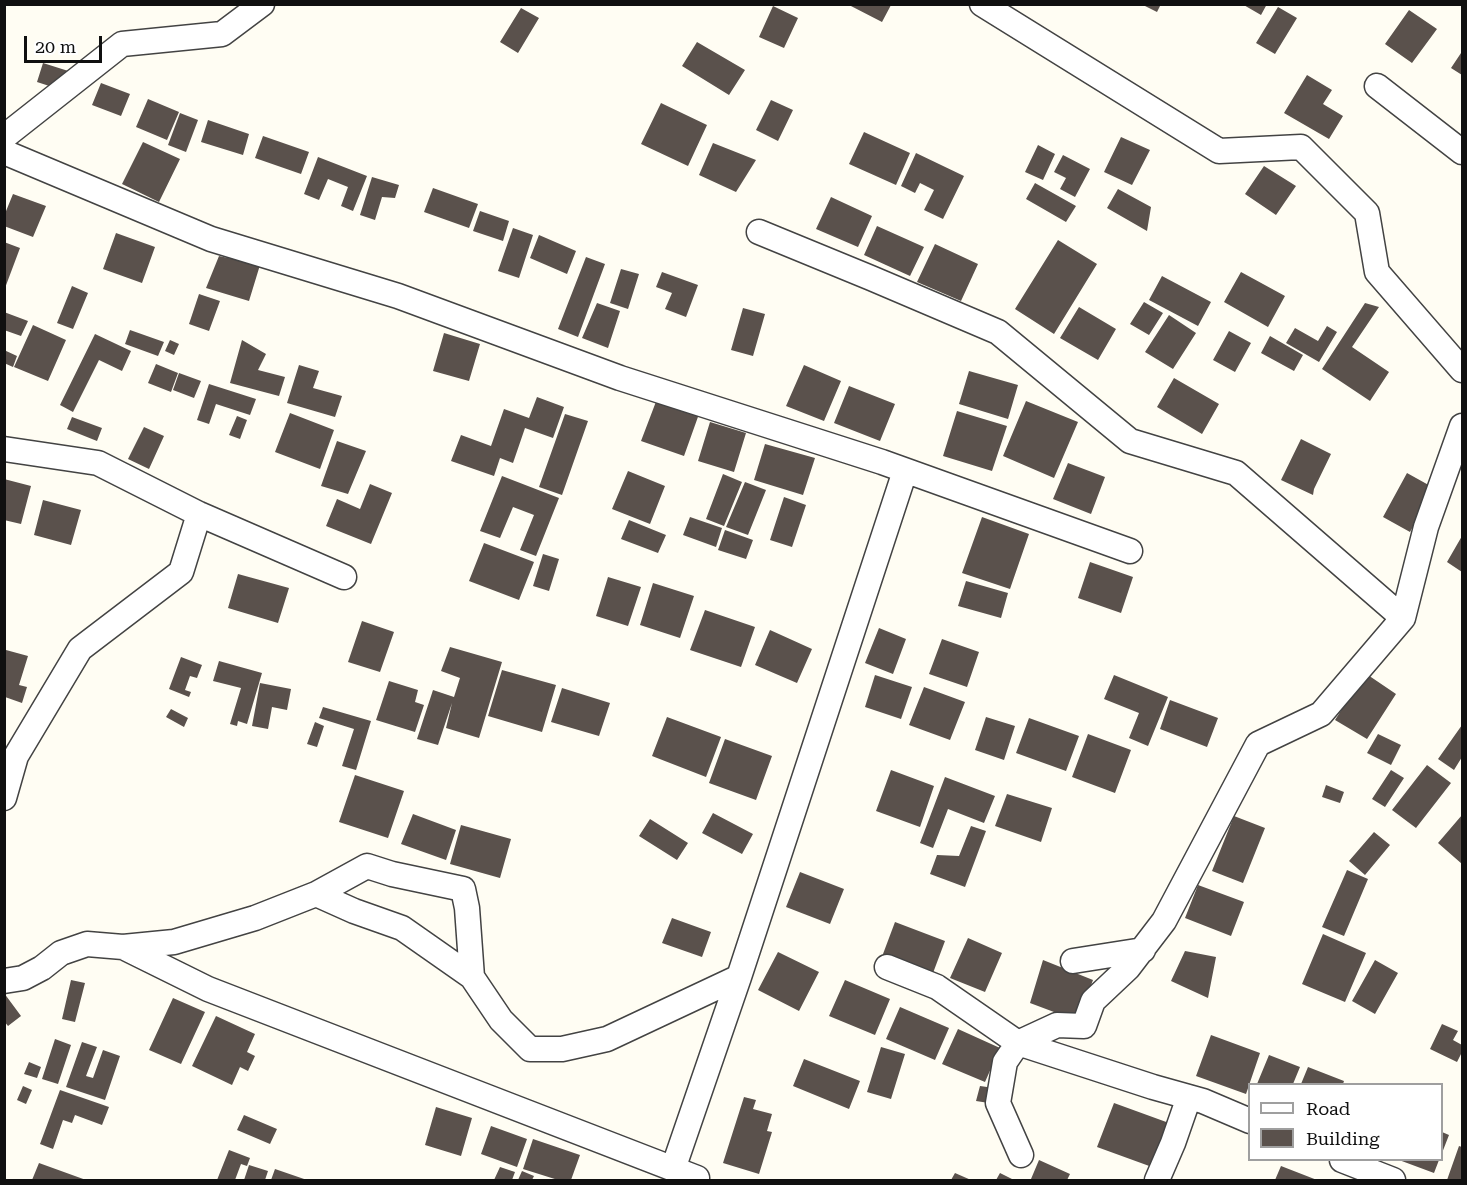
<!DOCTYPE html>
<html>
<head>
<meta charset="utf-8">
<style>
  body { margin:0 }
  #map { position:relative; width:1467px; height:1185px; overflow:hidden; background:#fffdf3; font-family:"Roboto Serif",serif }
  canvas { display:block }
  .frame { position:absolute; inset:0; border:6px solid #101010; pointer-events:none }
  .legend { position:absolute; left:1248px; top:1083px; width:195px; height:78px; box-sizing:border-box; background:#fff; border:2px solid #9f9f9f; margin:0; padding:8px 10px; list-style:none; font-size:18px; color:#101010 }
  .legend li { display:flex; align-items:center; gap:12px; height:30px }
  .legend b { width:30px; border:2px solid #9f9f9f }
  .scale { position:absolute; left:24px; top:36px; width:78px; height:27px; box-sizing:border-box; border:3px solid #101010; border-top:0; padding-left:8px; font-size:18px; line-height:21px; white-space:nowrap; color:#101010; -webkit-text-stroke:4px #fff; paint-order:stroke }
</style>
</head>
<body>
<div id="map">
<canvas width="1467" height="1185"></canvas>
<div class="frame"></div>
<ul class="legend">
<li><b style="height:8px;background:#fff"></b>Road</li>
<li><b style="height:16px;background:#5a514c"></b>Building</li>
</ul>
<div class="scale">20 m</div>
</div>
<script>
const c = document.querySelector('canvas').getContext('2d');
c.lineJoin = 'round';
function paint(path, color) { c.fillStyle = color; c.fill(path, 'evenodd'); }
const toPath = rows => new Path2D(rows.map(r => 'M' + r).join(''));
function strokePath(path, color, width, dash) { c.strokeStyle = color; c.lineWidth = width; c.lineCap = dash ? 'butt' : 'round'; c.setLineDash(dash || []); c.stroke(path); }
paint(toPath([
  [1141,4,1161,4,1157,12],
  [1242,4,1267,4,1261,15],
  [849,5,891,5,882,22],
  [773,6,798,18,784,48,759,37],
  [1278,7,1297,18,1275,54,1256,43],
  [521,8,539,18,518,53,500,42],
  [1409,10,1437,29,1412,63,1385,44],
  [697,42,745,70,729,95,682,66],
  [1461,53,1462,54,1462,75,1451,68],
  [43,63,81,75,74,94,37,82],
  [1307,75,1332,90,1323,104,1343,116,1329,139,1284,113],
  [101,83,130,94,121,116,92,105],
  [148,99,179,112,167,140,136,127],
  [771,100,793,110,778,141,756,130],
  [661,103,707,125,688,166,641,144],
  [180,113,198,120,186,152,168,145],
  [208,120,249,134,243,155,201,142],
  [864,132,910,153,896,185,849,164],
  [263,136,309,152,301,174,255,158],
  [1121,137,1150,150,1132,185,1104,172],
  [143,142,180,159,159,202,122,184],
  [713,143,756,160,736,192,699,175],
  [1038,145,1055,154,1043,180,1025,172],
  [916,153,964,176,943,219,924,210,934,190,920,183,915,193,901,186],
  [1063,155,1090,169,1075,197,1060,189,1066,178,1054,172],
  [318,157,367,176,353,211,341,206,348,187,328,179,319,200,304,194],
  [1264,166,1296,186,1276,215,1245,194],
  [372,177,399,185,395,198,382,197,375,220,360,215],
  [1035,183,1076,206,1066,222,1026,199],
  [433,188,478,204,469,228,424,212],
  [1118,189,1151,207,1147,231,1107,208],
  [13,194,46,206,33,237,4,226,4,216],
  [831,197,872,216,858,247,816,229],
  [480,211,509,221,503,241,473,231],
  [877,226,924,247,910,276,864,255],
  [513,228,533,235,519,278,498,271],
  [116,233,155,247,142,283,103,269],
  [539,235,576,251,567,274,530,258],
  [1058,240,1097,264,1054,334,1015,309],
  [4,242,20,248,5,288,4,288],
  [935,244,978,264,961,301,917,282],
  [219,256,260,265,249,301,206,288],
  [586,257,605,264,578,337,558,329],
  [621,269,639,274,628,309,610,303],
  [662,272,698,285,686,317,665,309,672,293,656,287],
  [1241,272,1285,296,1268,327,1224,302],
  [1162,276,1211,302,1198,326,1149,300],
  [72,286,88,293,73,329,57,323],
  [199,294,220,301,209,331,189,324],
  [1144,302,1163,313,1149,335,1130,324],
  [597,303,620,311,608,348,582,338],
  [1365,303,1379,307,1352,347,1389,372,1370,401,1322,369],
  [1079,307,1116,329,1098,360,1060,338],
  [743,308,765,314,753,356,731,350],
  [4,312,28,321,21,336,4,330],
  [1169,315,1196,333,1173,369,1145,352],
  [33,325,66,340,48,381,14,367],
  [1327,326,1337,332,1319,362,1286,343,1295,328,1318,341],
  [130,330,164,342,158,356,125,344],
  [1229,331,1251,343,1235,372,1213,360],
  [444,333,480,344,469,381,433,371],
  [95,334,131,351,122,371,99,360,73,412,60,405],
  [1270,336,1303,355,1294,371,1261,353],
  [170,340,179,344,174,355,165,351],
  [242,340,266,354,258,370,285,377,279,396,230,383],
  [4,350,17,356,13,367,4,363],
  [156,364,178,373,171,392,148,383],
  [299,365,319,371,313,388,342,396,335,417,287,403],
  [804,365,841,381,824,421,786,406],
  [969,371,1018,385,1008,419,959,404],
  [179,373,201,381,194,398,173,390],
  [1174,378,1219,404,1202,434,1157,407],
  [209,384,256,399,250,415,216,404,209,424,197,420],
  [849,386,895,404,880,441,834,423],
  [537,397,564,407,553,438,525,428,513,463,500,458,494,476,451,461,461,435,491,446,504,409,529,418],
  [657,399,699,414,684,456,641,441],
  [1026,401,1078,422,1054,478,1003,456],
  [957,411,1007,426,992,471,943,456],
  [290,413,334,430,320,469,275,452],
  [565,414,588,421,562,495,539,487],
  [237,416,247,420,240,439,229,435],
  [72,417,102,428,97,441,67,429],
  [710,422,746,433,734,472,698,461],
  [144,427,164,436,149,469,128,459],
  [1301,439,1331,454,1314,489,1313,495,1281,480],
  [337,441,366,451,348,494,321,486],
  [765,444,815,458,803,495,754,480],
  [1068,463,1105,477,1091,514,1053,499],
  [628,471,665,486,650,524,612,509],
  [1407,473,1434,488,1410,532,1383,517],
  [723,474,742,482,724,526,706,519],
  [502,476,559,498,536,556,520,550,534,515,513,507,500,538,480,531],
  [4,479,31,486,21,524,4,520],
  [745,482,766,490,748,535,726,527],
  [370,484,392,493,371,544,326,526,337,499,360,509],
  [784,497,806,505,792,547,770,540],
  [43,500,81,510,71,545,34,535],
  [690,517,722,528,716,547,683,535],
  [982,517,1029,534,1010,589,962,573],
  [629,520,666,535,658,553,621,539],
  [725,530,753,540,746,559,718,550],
  [1462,536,1462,572,1447,562],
  [484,543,534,562,519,600,469,581],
  [543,554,559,559,549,591,533,586],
  [1090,562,1133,577,1121,613,1078,598],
  [238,574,289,588,278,623,228,608],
  [608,577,641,587,628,626,596,616],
  [966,581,1008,593,1001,618,958,606],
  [653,583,694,596,680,638,640,625],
  [705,610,755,627,741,667,690,650],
  [362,621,394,632,380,672,348,662],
  [879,628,906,639,893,674,865,663],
  [770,630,812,649,797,683,755,665],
  [942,639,979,652,967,687,929,674],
  [450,647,502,662,479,738,446,728,452,703,438,745,417,739,433,690,454,697,460,678,441,671],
  [6,650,28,656,19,685,27,687,22,703,5,697],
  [181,657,202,665,197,678,190,676,185,690,191,692,189,697,169,689],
  [219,661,262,673,247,724,238,721,237,726,230,724,241,688,213,681],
  [502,670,556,685,542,732,488,716],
  [1365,673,1396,694,1367,739,1335,720],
  [875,675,912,687,901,719,865,707],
  [1114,675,1168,697,1148,746,1129,738,1139,713,1104,699],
  [389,681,418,690,415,702,424,705,415,732,376,720],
  [260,683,291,689,287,710,272,707,268,729,252,726],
  [924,687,965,702,950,740,909,725],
  [562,688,610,703,599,736,551,722],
  [1170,700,1218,718,1207,747,1160,729],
  [323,707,371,721,356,770,342,766,354,729,319,718],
  [171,709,188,718,184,727,166,717],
  [667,717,721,737,706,777,652,756],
  [986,717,1015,726,1004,760,975,750],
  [1029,718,1079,736,1066,771,1016,753],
  [315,722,324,726,317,747,307,744],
  [1462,725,1462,757,1454,770,1438,759],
  [1088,734,1131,750,1115,793,1072,777],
  [1378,734,1401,745,1391,765,1367,753],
  [725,739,772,756,756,800,709,783],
  [1427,765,1451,783,1416,828,1392,810],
  [891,770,934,786,920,827,876,811],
  [1391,770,1404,778,1385,807,1372,799],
  [355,775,404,791,388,838,339,822],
  [945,777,995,796,984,823,948,809,933,848,920,843],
  [1326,785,1344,792,1340,803,1322,797],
  [1007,794,1052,808,1041,842,995,826],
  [713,813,753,834,742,854,702,833],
  [413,814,456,830,446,860,401,844],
  [1462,815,1462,864,1438,843],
  [1234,816,1265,828,1243,883,1212,871],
  [650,819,688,843,677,860,639,836],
  [461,825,511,839,500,878,450,864],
  [971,826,986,831,965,887,930,874,937,855,959,856],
  [1374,832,1390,845,1365,875,1349,861],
  [1347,870,1368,879,1344,936,1322,927],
  [800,872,844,889,830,924,786,907],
  [1198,885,1244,902,1231,936,1185,918],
  [672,918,711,932,702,957,662,943],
  [895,922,945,941,933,973,883,954],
  [1323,934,1366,953,1345,1002,1302,984],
  [968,938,1002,953,985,992,950,978],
  [1185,951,1216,957,1208,998,1171,981],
  [778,952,819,972,799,1011,758,990],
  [1043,960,1093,980,1078,1021,1030,1003],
  [1375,960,1398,973,1375,1014,1352,1001],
  [71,980,85,983,75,1022,62,1019],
  [845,980,890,999,875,1035,829,1016],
  [4,993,21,1016,8,1026,4,1021],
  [173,998,205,1012,181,1064,149,1050],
  [900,1007,949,1028,935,1060,886,1039],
  [216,1016,255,1034,247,1052,255,1056,248,1071,240,1067,232,1085,192,1066],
  [1442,1024,1458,1031,1453,1040,1462,1045,1462,1052,1457,1062,1430,1049],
  [958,1029,1000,1048,985,1082,942,1064],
  [1211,1035,1260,1053,1246,1094,1196,1076],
  [55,1039,71,1045,58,1084,42,1079],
  [82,1042,97,1047,86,1076,93,1078,103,1050,120,1056,105,1100,66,1087],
  [881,1047,905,1054,891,1099,867,1092],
  [1269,1055,1300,1067,1293,1084,1257,1084],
  [804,1059,860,1081,849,1109,793,1086],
  [29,1062,41,1067,37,1078,24,1074],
  [1308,1067,1344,1081,1343,1084,1301,1084],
  [23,1086,32,1090,26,1104,17,1100],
  [980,1086,994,1088,989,1103,976,1101],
  [60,1090,109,1107,102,1125,75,1115,72,1123,63,1120,53,1149,40,1144],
  [744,1097,756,1100,753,1109,772,1114,767,1131,772,1132,759,1174,723,1163],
  [1114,1103,1169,1123,1152,1167,1097,1147],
  [436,1107,472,1118,461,1156,425,1145],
  [244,1115,277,1129,270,1144,237,1130],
  [491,1126,527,1139,517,1167,481,1154],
  [1442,1132,1449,1135,1442,1153],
  [533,1139,580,1155,571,1180,558,1180,523,1169],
  [1459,1146,1462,1147,1462,1180,1447,1180],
  [229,1150,250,1158,247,1166,241,1164,235,1180,217,1180],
  [1039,1160,1070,1174,1067,1180,1031,1179],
  [1399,1160,1439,1160,1434,1173],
  [39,1163,86,1180,32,1180],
  [249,1165,268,1171,265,1180,244,1180],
  [1281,1166,1317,1180,1275,1180],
  [500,1167,515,1172,512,1180,494,1180],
  [275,1169,307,1180,271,1180],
  [522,1171,534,1176,532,1180,518,1180],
  [955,1173,971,1180,951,1180],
  [1000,1173,1014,1180,996,1180]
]), '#5a514c');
const minor = toPath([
  [982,4,1219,151,1301,147,1367,213,1377,272,1462,370],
  [1377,86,1462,152],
  [4,137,122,44,222,34,262,4],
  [4,152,211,239,398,296,620,378,882,462,1130,551],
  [759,232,871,278,998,332,1130,441,1236,473,1403,618],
  [4,449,98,463,199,514,344,577],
  [4,798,16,756,80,649,181,572,199,514],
  [316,894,367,866,392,874,463,889,467,908,472,977],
  [123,947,174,942,255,918,316,894,354,911,402,928,472,977,501,1020,530,1049,562,1049,607,1039,739,977],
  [1073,961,1143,950],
  [887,967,937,987,1018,1043,1153,1087,1203,1101,1250,1121],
  [4,981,23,978,42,968,61,953,87,944,123,947,208,989,697,1178,696,1180],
  [1021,1155,998,1103,1005,1062,1018,1043,1057,1025,1084,1026,1093,1001,1128,968,1164,921,1258,744,1321,714,1403,618,1426,527,1462,426],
  [1342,1160,1393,1180],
  [673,1169,739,977,905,471],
  [1157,1180,1173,1143,1189,1097]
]);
strokePath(minor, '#434343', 27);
strokePath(minor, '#fff', 24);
</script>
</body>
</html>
